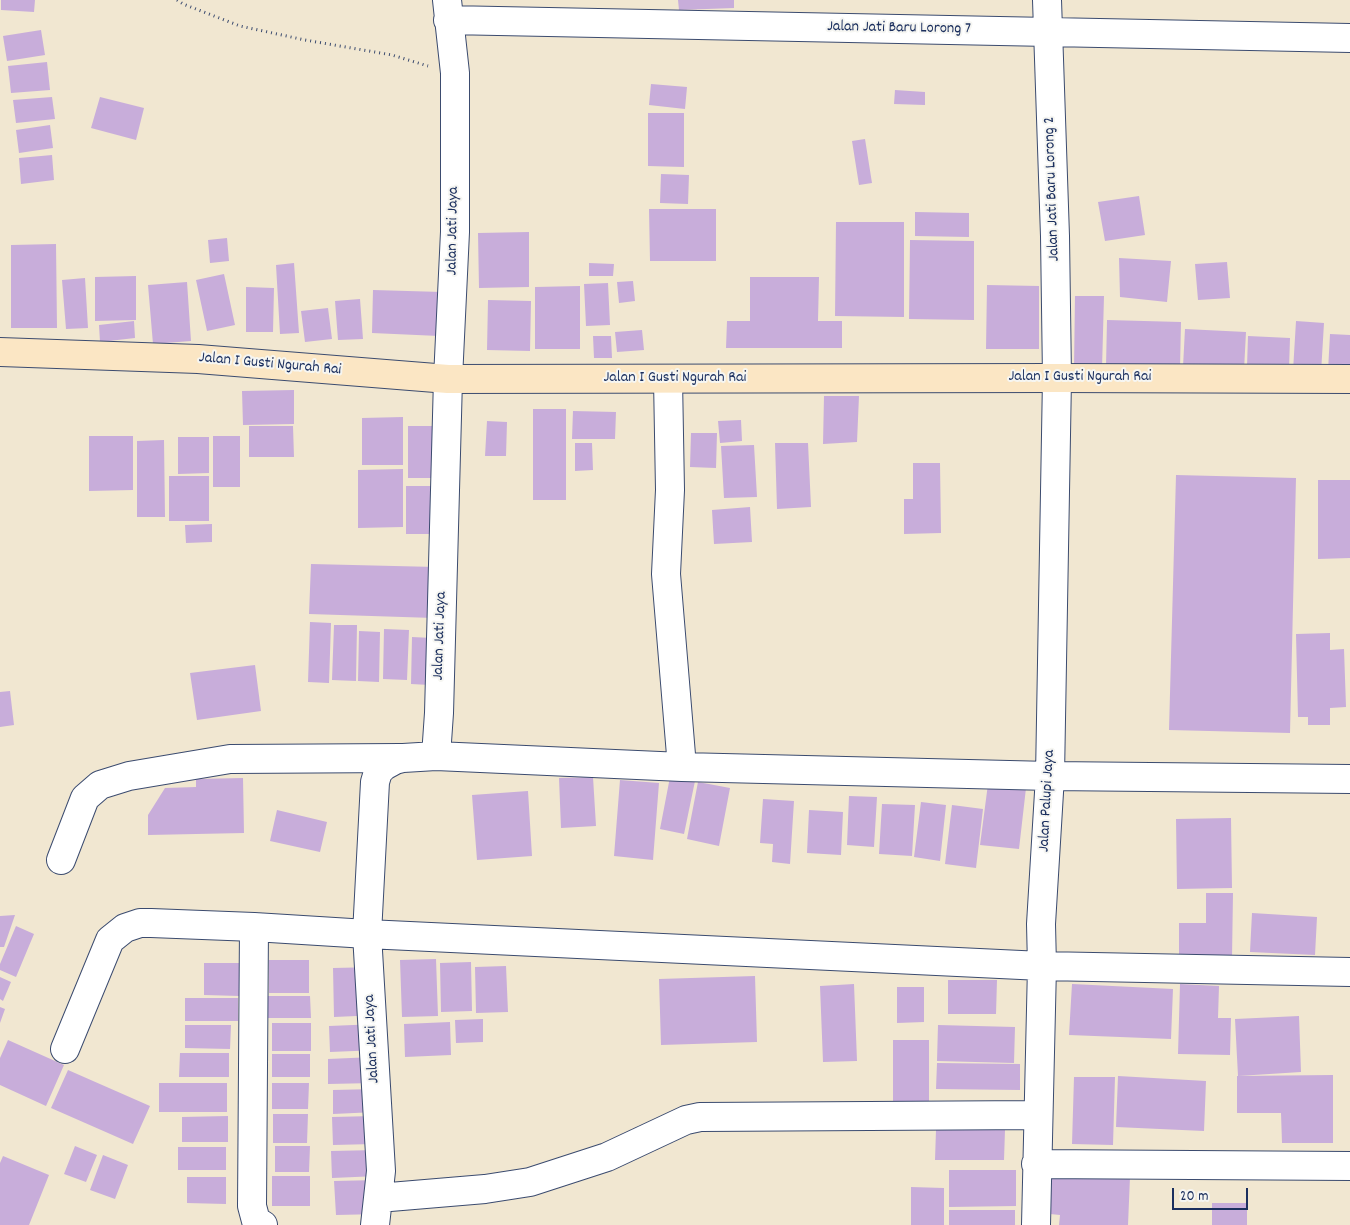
<!DOCTYPE html>
<html>
<head>
<meta charset="utf-8">
<style>
  body { margin:0 }
  #map { position:relative; width:1350px; height:1225px; overflow:hidden; background:#f1e7d1; font-family:Dekko,sans-serif }
  canvas { display:block }
  .scale { position:absolute; left:1172px; top:1188px; width:76px; height:22px; box-sizing:border-box; border:2px solid #1b2f5e; border-top:0; padding-left:6px; font-size:15px; line-height:18px; white-space:nowrap; color:#1b2f5e; -webkit-text-stroke:4px #f6f6f2; paint-order:stroke }
</style>
</head>
<body>
<div id="map">
<canvas width="1350" height="1225"></canvas>
<div class="scale">20 m</div>
</div>
<script>
const c = document.querySelector('canvas').getContext('2d');
c.lineJoin = 'round';
function paint(path, color) { c.fillStyle = color; c.fill(path, 'evenodd'); }
const toPath = rows => new Path2D(rows.map(r => 'M' + r).join(''));
function strokePath(path, color, width, dash) { c.strokeStyle = color; c.lineWidth = width; c.lineCap = dash ? 'butt' : 'round'; c.setLineDash(dash || []); c.stroke(path); }
function drawText(font, color, halo, rows, align = 'center') {
  c.font = font + ' Dekko,sans-serif'; c.lineWidth = 4; c.setLineDash([]); c.textBaseline = 'middle'; c.strokeStyle = halo; c.fillStyle = color; for (const [text, x, y, turn = 0] of rows) {
    c.save(); c.translate(x, y); c.rotate((+turn || 0) * Math.PI / 180); c.textAlign = isNaN(turn) ? turn : align; if (halo) c.strokeText(text, 0, 0); c.fillText(text, 0, 0); c.restore();
  }
}
paint(toPath([
  [1,0,35,0,34,12,1,10],
  [678,0,734,0,734,8,679,10],
  [41,30,45,55,7,61,3,36],
  [47,62,50,90,11,93,8,66],
  [651,84,687,87,685,109,649,105],
  [895,90,925,92,925,105,894,104],
  [52,97,55,119,16,123,13,100],
  [100,97,144,108,136,140,91,128],
  [648,113,684,113,684,167,648,166],
  [50,125,53,148,19,153,16,130],
  [865,139,872,183,859,185,852,141],
  [52,155,54,180,21,184,19,158],
  [661,174,689,175,688,204,660,203],
  [1139,196,1145,235,1105,241,1098,202],
  [649,209,716,209,716,261,650,261],
  [915,212,969,213,969,237,915,236],
  [836,222,904,222,904,317,835,316],
  [529,232,529,287,479,288,478,233],
  [227,238,229,261,210,263,208,240],
  [910,240,974,241,974,320,909,319],
  [56,244,57,328,11,328,11,245],
  [1119,258,1171,261,1167,302,1120,297],
  [1227,262,1230,298,1198,300,1195,264],
  [294,263,299,333,280,334,276,265],
  [589,263,614,264,613,276,589,276],
  [224,274,235,325,207,331,196,280],
  [136,276,136,320,95,321,95,277],
  [750,277,819,277,818,321,842,321,842,348,726,348,727,321,750,321],
  [85,278,88,328,66,329,62,280],
  [633,281,635,301,619,303,617,282],
  [187,282,191,341,153,344,148,285],
  [608,283,610,325,586,326,584,284],
  [987,285,1039,286,1039,349,986,349],
  [580,286,580,349,535,349,535,287],
  [246,287,274,288,273,332,246,332],
  [373,290,442,292,439,336,372,333],
  [1075,296,1104,296,1102,369,1074,368],
  [360,299,363,339,338,340,335,301],
  [488,300,531,301,530,351,487,350],
  [328,308,332,339,305,342,301,311],
  [1107,320,1181,322,1180,369,1106,367],
  [134,321,135,338,100,342,99,325],
  [1296,321,1324,323,1321,373,1293,371],
  [1185,329,1246,332,1244,370,1183,367],
  [642,330,644,350,617,352,615,332],
  [1330,334,1350,335,1350,371,1328,371],
  [593,336,611,336,612,358,594,358],
  [1248,336,1290,338,1289,369,1247,367],
  [294,390,294,424,243,425,242,391],
  [824,396,859,396,857,442,823,444],
  [533,409,566,409,566,500,533,500],
  [573,411,616,412,615,439,572,439],
  [403,417,403,465,362,465,362,418],
  [741,420,742,441,720,443,718,421],
  [487,421,507,422,506,456,485,456],
  [249,426,293,426,294,457,249,457],
  [408,426,438,426,439,478,408,478],
  [691,433,717,433,716,468,690,467],
  [89,436,133,436,133,490,89,491],
  [213,436,240,436,240,487,213,487],
  [178,437,209,437,209,473,178,474],
  [164,440,165,517,137,517,137,441],
  [575,443,592,443,593,470,575,471],
  [775,443,808,443,811,507,777,509],
  [754,445,757,497,724,498,721,446],
  [913,463,940,463,941,533,904,534,904,499,913,499],
  [403,469,403,527,358,528,358,470],
  [1176,475,1296,478,1290,733,1169,730],
  [169,476,209,476,209,521,169,521],
  [1318,480,1350,480,1350,558,1318,559],
  [406,486,439,486,439,534,406,534],
  [750,507,752,542,714,544,712,510],
  [212,524,212,542,186,543,185,525],
  [311,564,436,567,434,618,309,614],
  [310,622,331,623,329,683,308,682],
  [334,625,357,625,356,681,332,680],
  [384,629,409,630,407,680,383,679],
  [359,631,380,632,379,682,358,681],
  [1330,633,1330,650,1344,649,1346,707,1330,708,1330,725,1308,725,1308,717,1298,717,1296,634],
  [412,637,432,638,430,685,411,684],
  [255,665,261,711,197,720,190,673],
  [10,691,14,725,0,727,0,692],
  [593,777,596,826,561,828,559,778],
  [670,777,695,781,684,834,660,829],
  [243,778,244,833,148,835,148,815,165,788,196,787,196,779],
  [620,780,659,783,653,860,614,856],
  [698,782,730,788,719,846,687,839],
  [988,784,1026,788,1019,849,980,845],
  [528,791,532,856,477,860,472,795],
  [849,796,877,797,874,847,847,845],
  [763,799,794,801,790,864,772,862,773,844,760,843],
  [921,802,946,805,940,861,914,857],
  [882,804,915,805,912,856,879,854],
  [952,805,983,809,976,868,945,864],
  [277,810,327,822,320,852,270,841],
  [809,810,843,812,841,855,807,853],
  [1231,818,1232,888,1177,889,1176,819],
  [1206,893,1233,893,1232,958,1179,957,1179,923,1206,923],
  [1252,913,1317,917,1315,955,1250,952],
  [15,915,4,947,0,947,0,916],
  [16,926,34,934,16,977,0,970,0,964],
  [436,959,438,1016,402,1017,400,960],
  [269,960,309,960,309,993,269,993],
  [471,962,472,1011,441,1012,440,963],
  [204,963,240,963,240,996,204,995],
  [506,966,508,1012,476,1013,475,967],
  [377,967,379,1015,334,1017,333,968],
  [755,976,757,1042,661,1045,659,979],
  [0,977,11,982,3,1001,0,999],
  [948,980,997,980,996,1014,948,1014],
  [854,984,857,1061,823,1062,820,986],
  [1072,984,1173,989,1171,1039,1069,1035],
  [1180,984,1219,986,1218,1018,1231,1018,1230,1055,1178,1054],
  [897,987,924,987,924,1022,897,1023],
  [267,996,310,996,311,1018,267,1018],
  [185,998,238,998,238,1021,185,1021],
  [0,1007,5,1009,0,1023],
  [1299,1016,1301,1072,1238,1076,1235,1019],
  [483,1019,483,1042,456,1043,455,1020],
  [450,1022,451,1055,405,1057,404,1024],
  [272,1023,311,1023,311,1051,272,1051],
  [378,1024,379,1050,330,1052,329,1026],
  [185,1025,231,1025,230,1049,185,1048],
  [938,1025,1015,1027,1014,1063,937,1061],
  [8,1040,64,1065,46,1106,0,1085,0,1058],
  [893,1040,929,1040,929,1102,893,1102],
  [180,1053,229,1053,229,1077,179,1077],
  [272,1054,310,1054,310,1077,272,1077],
  [374,1057,374,1083,328,1084,328,1059],
  [937,1063,1020,1064,1020,1090,936,1089],
  [68,1070,150,1106,133,1144,51,1108],
  [1333,1075,1333,1143,1282,1143,1281,1113,1237,1113,1237,1076],
  [1118,1076,1206,1081,1204,1131,1116,1127],
  [1074,1077,1115,1077,1113,1145,1072,1144],
  [159,1083,227,1083,227,1112,159,1112],
  [272,1083,309,1083,308,1109,272,1109],
  [375,1089,376,1112,333,1114,333,1090],
  [273,1114,308,1114,307,1143,273,1143],
  [228,1116,228,1142,182,1142,182,1117],
  [374,1116,374,1144,333,1145,332,1117],
  [936,1130,1005,1130,1004,1160,935,1160],
  [75,1146,97,1155,86,1182,64,1174],
  [275,1146,310,1146,309,1172,275,1172],
  [178,1147,226,1147,226,1170,178,1170],
  [377,1150,378,1176,332,1178,331,1151],
  [103,1155,128,1165,115,1199,90,1190],
  [3,1156,49,1175,29,1225,0,1225,0,1163],
  [949,1170,1016,1170,1016,1206,949,1207],
  [1052,1173,1130,1177,1128,1225,1059,1225,1060,1215,1050,1214],
  [272,1176,310,1176,310,1206,272,1206],
  [187,1177,226,1177,226,1204,187,1203],
  [378,1180,380,1214,336,1215,334,1181],
  [911,1187,944,1188,944,1225,911,1225],
  [1212,1203,1247,1203,1247,1225,1212,1225],
  [949,1210,1015,1210,1015,1225,949,1225]
]), '#c8adda');
const street = toPath([
  [448,20,1350,38],
  [668,379,670,490,666,574,682,767],
  [436,756,682,767,1050,776,1350,779],
  [61,860,85,798,100,785,129,776,230,759,401,758],
  [65,1049,110,940,125,928,140,923,151,923,254,927],
  [1036,1164,1350,1166],
  [378,1198,485,1189,530,1182,607,1157,686,1120,700,1117,1038,1115],
  [263,1225,256,1221,252,1206,254,927,367,934,1042,966,1350,972],
  [375,1225,381,1171,367,934,375,782,378,772,384,766,395,760,403,758,436,756,439,713,448,379,455,232,455,73,447,0],
  [1036,1225,1042,966,1041,924,1050,776,1057,378,1055,236,1047,0]
]);
const secondary = toPath([
  [0,352,198,359,448,379,1057,378,1350,379]
]);
strokePath(street, '#3b4b6f', 30);
strokePath(secondary, '#3b4b6f', 30);
strokePath(toPath([
  [177,0,183,4,240,26,305,40,392,55,428,66]
]), '#3b4b6f', 3, [1, 4]);
strokePath(street, '#fff', 28);
strokePath(secondary, '#fbe6c4', 28);
drawText('16px', '#1b2f5e', '#f6f6f2', [
  ["Jalan Jati Baru Lorong 7",899,29,1],
  ["Jalan Jati Baru Lorong 2",1053,189,-92],
  ["Jalan Jati Jaya",454,231,-89],
  ["Jalan I Gusti Ngurah Rai",270,365,5],
  ["Jalan I Gusti Ngurah Rai",1080,378],
  ["Jalan I Gusti Ngurah Rai",675,379],
  ["Jalan Jati Jaya",441,636,-88],
  ["Jalan Palupi Jaya",1048,801,-87],
  ["Jalan Jati Jaya",373,1039,-93]
]);
</script>
</body>
</html>
